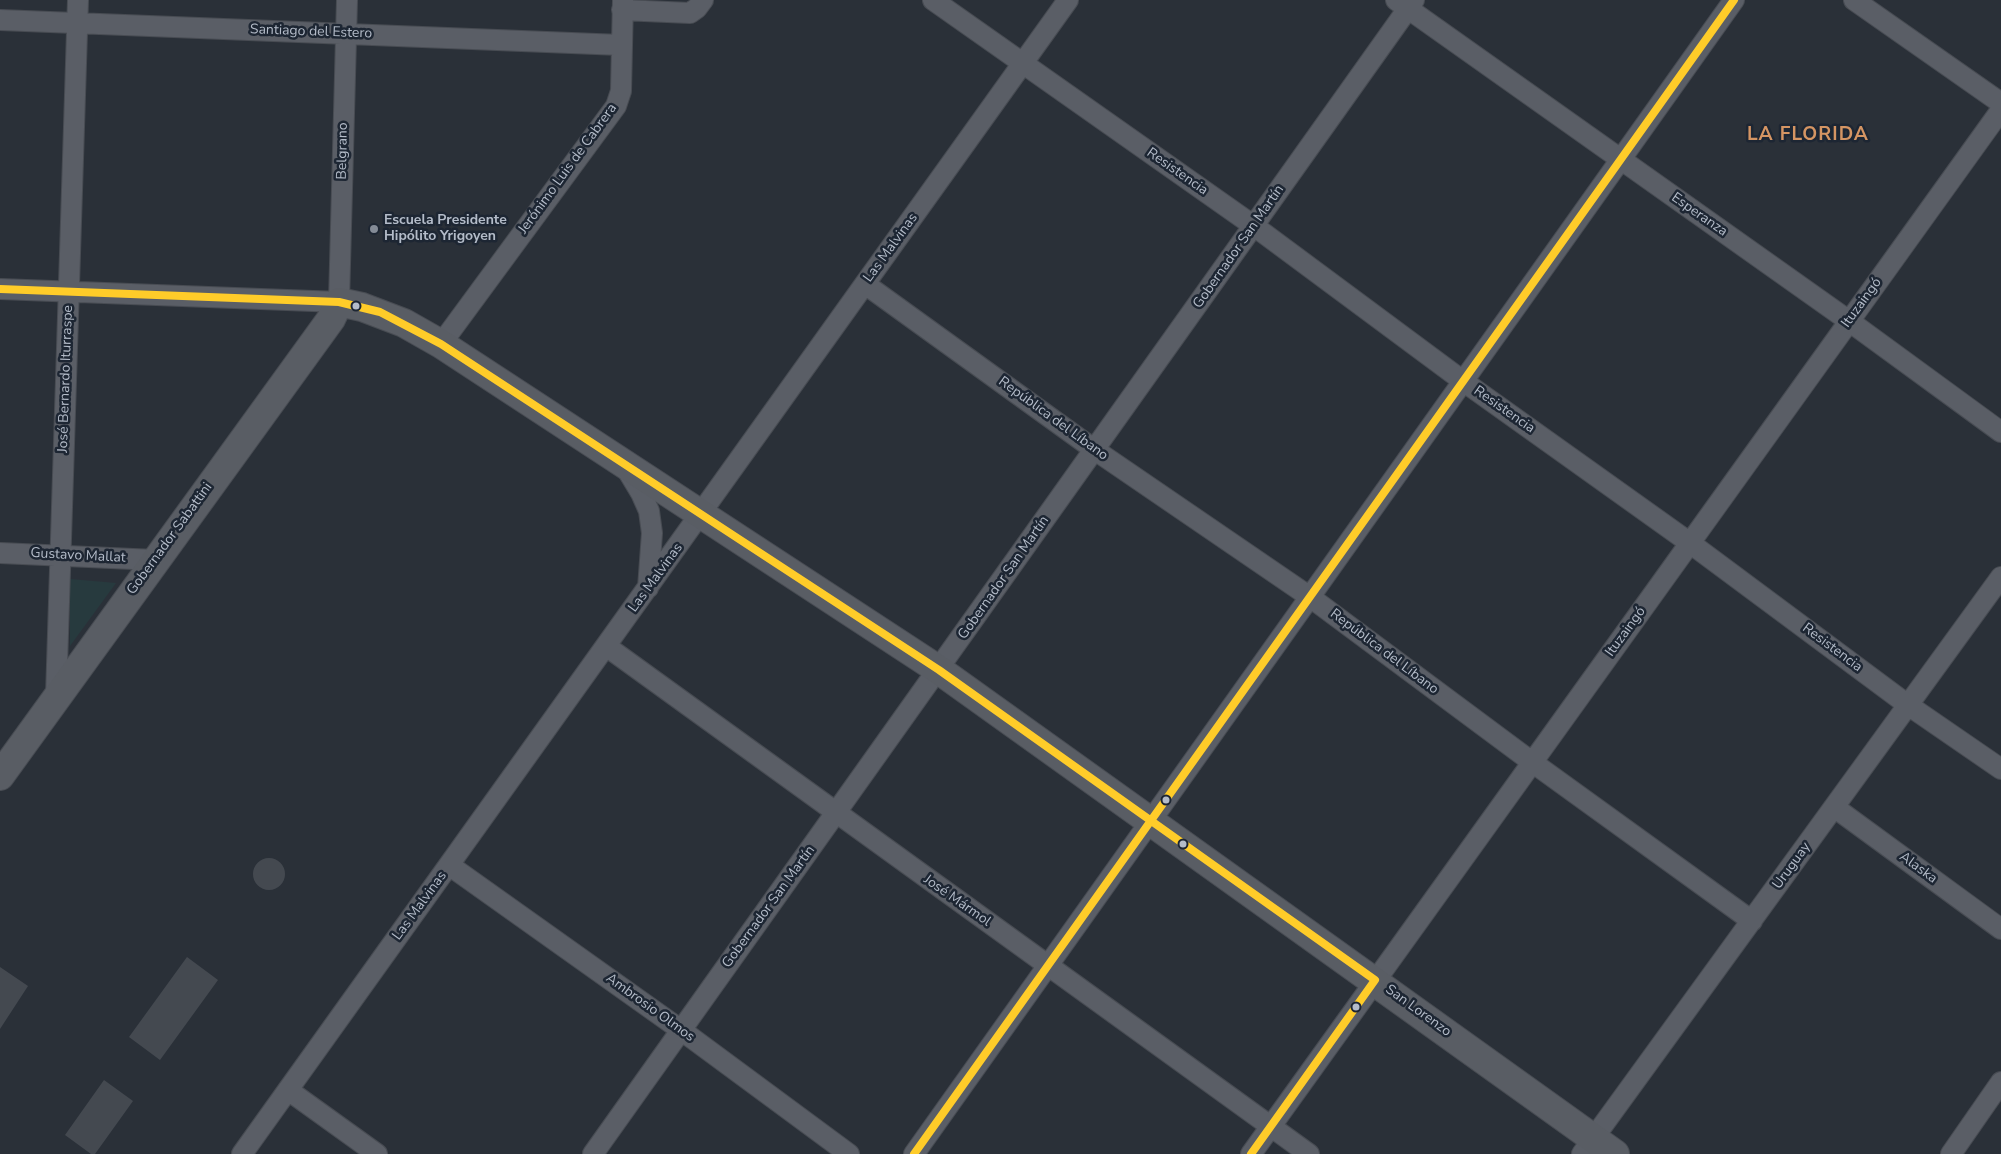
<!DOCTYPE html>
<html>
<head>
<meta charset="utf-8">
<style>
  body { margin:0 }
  canvas { display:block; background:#2a3038 }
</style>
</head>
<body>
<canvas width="2001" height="1154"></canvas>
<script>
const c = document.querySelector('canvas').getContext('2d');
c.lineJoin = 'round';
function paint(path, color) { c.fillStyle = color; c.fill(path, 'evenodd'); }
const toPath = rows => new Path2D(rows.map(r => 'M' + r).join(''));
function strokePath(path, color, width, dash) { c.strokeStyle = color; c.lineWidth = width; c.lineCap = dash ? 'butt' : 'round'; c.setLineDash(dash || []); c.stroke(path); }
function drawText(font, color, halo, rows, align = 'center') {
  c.font = font + ' "Nunito Sans",sans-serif'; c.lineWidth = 5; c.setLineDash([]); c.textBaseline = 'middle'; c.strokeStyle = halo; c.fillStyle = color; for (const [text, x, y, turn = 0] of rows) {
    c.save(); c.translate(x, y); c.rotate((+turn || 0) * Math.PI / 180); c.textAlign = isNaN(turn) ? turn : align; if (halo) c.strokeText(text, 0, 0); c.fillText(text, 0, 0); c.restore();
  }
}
paint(toPath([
  [70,579,116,583,70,646]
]), '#273a3e');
paint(toPath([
  '253 874a16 16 0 1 1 32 0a16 16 0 1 1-32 0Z',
  [187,957,218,980,160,1060,129,1037],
  [0,967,28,986,0,1029],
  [104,1080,133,1101,95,1154,91,1154,65,1135]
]), '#444950');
const minor = toPath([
  [933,0,1254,226,1463,381,1690,543,1908,705,2001,769],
  [1396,0,1849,321,2001,432],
  [1854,0,2001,103],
  [622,10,690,13,697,8,703,0],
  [0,20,621,45],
  [865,284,1095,450,1310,597,1532,762,1752,921],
  [0,289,339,302,347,0],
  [441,344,616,106,621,91,623,0],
  [626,468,641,493,649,511,652,533,648,588],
  [0,553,155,560],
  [606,646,1309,1154],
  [56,697,78,0],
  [1834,807,2001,929],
  [449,865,681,1030,849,1154],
  [288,1090,377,1154],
  [242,1154,1068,0],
  [593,1154,1414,0],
  [914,1154,1734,0],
  [1251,1154,2001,110],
  [1582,1154,2001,577],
  [1951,1154,2001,1082]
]);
const secondary = toPath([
  [0,776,331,319,339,302,362,307,404,323,441,344,939,670,1615,1154]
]);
strokePath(minor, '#484c53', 22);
strokePath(secondary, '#484c53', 30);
strokePath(minor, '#5a5e66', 20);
strokePath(secondary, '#595d64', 28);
strokePath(toPath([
  [0,289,339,302,380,312,441,344,939,670,1375,980,1251,1154],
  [914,1154,1734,0]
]), '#ffcc29', 8);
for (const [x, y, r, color] of [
  [374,229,5,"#848b96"],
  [356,306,4.5,"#b4bcc9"],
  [1166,800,4.5,"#b4bcc9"],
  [1183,844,4.5,"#b4bcc9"],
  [1356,1007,4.5,"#b4bcc9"]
]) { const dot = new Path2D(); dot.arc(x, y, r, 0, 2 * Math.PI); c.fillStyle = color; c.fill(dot); strokePath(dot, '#1d2633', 2); }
drawText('14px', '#b4bcc9', '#1d2633', [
  ["Santiago del Estero",311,32,2],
  ["Belgrano",343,151,-89],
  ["Jerónimo Luis de Cabrera",568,169,-54],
  ["Resistencia",1177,172,35],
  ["Esperanza",1699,215,35],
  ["Gobernador San Martín",1239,247,-55],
  ["Las Malvinas",891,248,-54],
  ["Ituzaingó",1862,303,-54],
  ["José Bernardo Iturraspe",66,379,-88],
  ["Resistencia",1504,410,35],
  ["República del Líbano",1053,419,36],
  ["Gobernador Sabattini",170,539,-54],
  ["Gustavo Mallat",78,556,3],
  ["Las Malvinas",656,578,-54],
  ["Gobernador San Martín",1004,578,-55],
  ["Ituzaingó",1626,632,-54],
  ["Resistencia",1832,648,37],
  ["República del Líbano",1384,652,37],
  ["Uruguay",1792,866,-54],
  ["Alaska",1918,868,36],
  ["José Mármol",957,901,35],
  ["Las Malvinas",420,906,-54],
  ["Gobernador San Martín",769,907,-54],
  ["Ambrosio Olmos",650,1008,36],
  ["San Lorenzo",1418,1011,36]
]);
drawText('bold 14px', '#b4bcc9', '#1d2633', [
  ["Escuela Presidente",384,221],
  ["Hipólito Yrigoyen",384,237]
], 'left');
c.letterSpacing = '1px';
drawText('bold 19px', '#d59563', '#1d2633', [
  ["LA FLORIDA",1808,135]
]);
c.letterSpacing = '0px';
</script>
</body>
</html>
